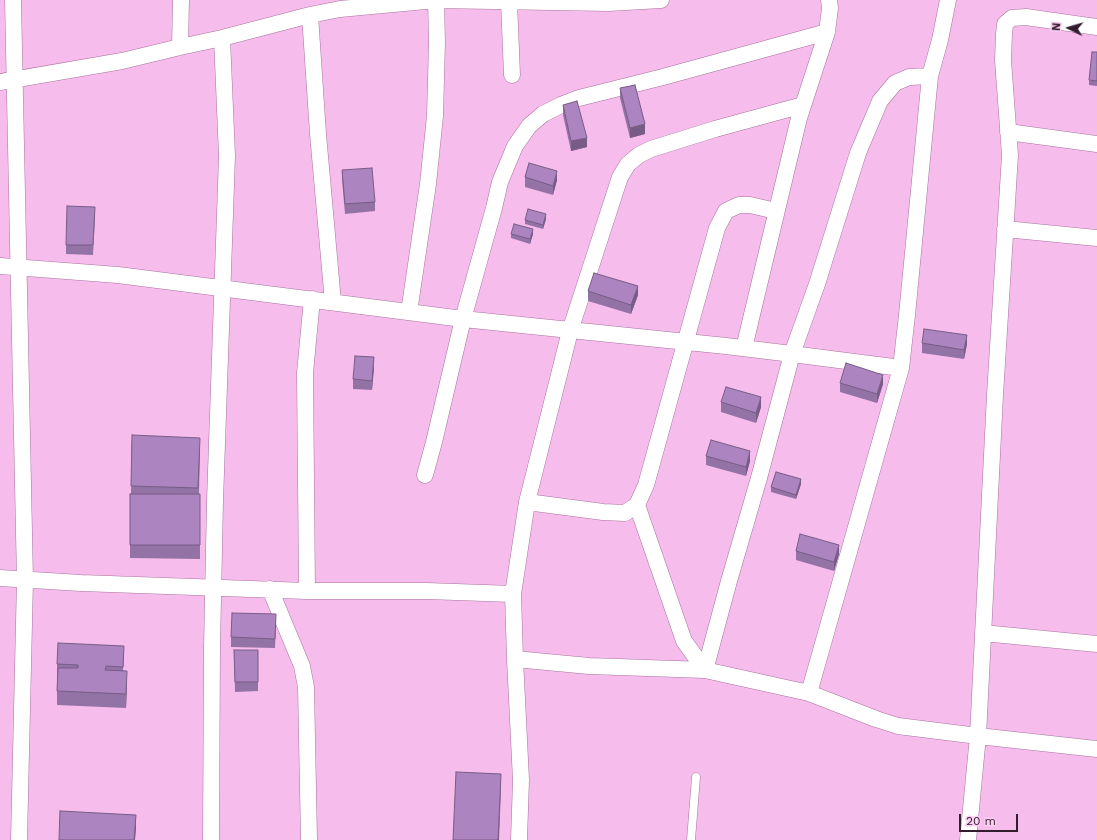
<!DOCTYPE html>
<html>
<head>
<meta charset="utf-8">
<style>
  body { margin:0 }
  #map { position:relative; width:1097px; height:840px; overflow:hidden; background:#f6bceb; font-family:"Work Sans",sans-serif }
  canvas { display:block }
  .north { position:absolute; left:1049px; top:8px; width:40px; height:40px; -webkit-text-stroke:3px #fdcef3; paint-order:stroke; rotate:275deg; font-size:11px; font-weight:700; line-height:16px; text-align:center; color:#321d2e }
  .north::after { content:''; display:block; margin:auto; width:14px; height:18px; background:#321d2e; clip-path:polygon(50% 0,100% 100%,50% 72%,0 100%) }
  .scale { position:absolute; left:959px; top:814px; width:59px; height:18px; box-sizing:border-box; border:2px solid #321d2e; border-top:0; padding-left:5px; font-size:12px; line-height:14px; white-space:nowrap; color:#321d2e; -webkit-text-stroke:3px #fdcef3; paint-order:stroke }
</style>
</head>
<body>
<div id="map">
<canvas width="1097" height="840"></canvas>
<div class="north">N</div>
<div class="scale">20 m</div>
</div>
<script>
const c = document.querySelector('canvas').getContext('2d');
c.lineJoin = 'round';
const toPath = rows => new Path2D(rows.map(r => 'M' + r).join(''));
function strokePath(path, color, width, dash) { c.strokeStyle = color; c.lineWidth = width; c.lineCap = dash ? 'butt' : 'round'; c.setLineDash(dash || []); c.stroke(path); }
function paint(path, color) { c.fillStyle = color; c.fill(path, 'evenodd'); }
const service = toPath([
  [691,840,696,777]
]);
const minor = toPath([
  [13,0,25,580,19,840],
  [509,2,512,75],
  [310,15,318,134,333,302],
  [180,47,181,0],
  [0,82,122,61,180,47,222,38,310,15,340,9,436,0,608,3,661,0],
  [1008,132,1097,144],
  [1005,229,1097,238],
  [0,266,118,275,463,319,726,346,792,354,901,368],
  [409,312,428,184,435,116,437,42,436,0],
  [744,348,799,118,827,32,830,8,829,0],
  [425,475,434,442,463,319,494,208,500,182,515,146,529,126,543,114,561,105,579,98,663,77,827,32],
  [527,502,603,512,625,513,637,505,646,485,717,228,726,211,739,205,750,205,776,211],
  [637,505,684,641,705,670],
  [0,578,81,583,307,591,427,591,513,594],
  [270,589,302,666,306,687,309,840],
  [307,591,305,373,312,299],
  [983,633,1097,644],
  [515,659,589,666,705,670,809,693,876,719,898,726,978,736,1097,749],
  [705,670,729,581,759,478,792,354,817,284,858,153,880,101,895,83,909,77,930,76],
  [809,693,901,368,907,315,930,76,940,40,948,0],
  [211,840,212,647,215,501,227,156,222,38],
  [519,840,521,780,515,659,513,594,527,502,570,331,620,177,628,164,639,155,651,149,715,129,803,105],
  [968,840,978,736,995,395,1010,155,1003,60,1004,34,1005,24,1012,18,1026,17,1097,27]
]);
strokePath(service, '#a8739e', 9);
strokePath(minor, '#a8739e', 17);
strokePath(service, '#fff', 8);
strokePath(minor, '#fff', 16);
paint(toPath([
  [1097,52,1097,86,1089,85,1089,80],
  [620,88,645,134,630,138,620,98],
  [563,105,587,147,571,151,563,115],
  [342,170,375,202,375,211,345,214,342,179],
  [525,177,557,180,553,195,525,187],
  [95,216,93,255,66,254,66,245],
  [546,219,543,229,525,224,525,220],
  [511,234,533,234,530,244,511,238],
  [588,291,638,295,631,314,588,301],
  [922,343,967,344,964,359,922,353],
  [374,367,372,390,353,389,353,379],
  [840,383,883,384,877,403,840,392],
  [721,402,761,407,756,423,721,412],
  [132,435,200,451,199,494,200,494,200,559,130,558,130,494,131,494],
  [706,456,750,461,746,476,706,465],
  [801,484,796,499,771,492,771,487],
  [796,551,839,554,834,571,796,560],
  [276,624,275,648,231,647,231,637],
  [234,650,258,650,258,691,235,692],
  [124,659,123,670,127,684,126,708,57,705,57,664]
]), '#9372a5');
paint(toPath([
  [645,124,645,134,630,138,630,128],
  [587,138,587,147,571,151,571,141],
  [557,171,557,180,553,195,553,186],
  [546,214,546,219,543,229,543,225],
  [533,229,533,234,530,244,530,239],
  [638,286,638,295,631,314,631,305],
  [967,335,967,344,964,359,964,350],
  [374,357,374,367,372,390,372,381],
  [883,375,883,384,877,403,877,394],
  [761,397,761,407,756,423,756,413],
  [750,451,750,461,746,476,746,467],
  [801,479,801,484,796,499,796,495],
  [839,545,839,554,834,571,834,562],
  [127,671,127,684,126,708,126,694],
  [501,774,501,787,499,840,498,840],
  [136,815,136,829,135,840,134,840]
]), '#785c86');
const building = toPath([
  [1092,52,1097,52,1097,81,1089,80,1092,52],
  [635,85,645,124,630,128,620,88,635,85],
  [577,101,587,138,571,141,563,105,577,101],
  [529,163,557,171,553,186,525,177,529,163],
  [372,168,375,202,345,204,342,170,372,168],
  [67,206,95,207,93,245,66,245,67,206],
  [528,209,546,214,543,225,525,220,528,209],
  [514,224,533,229,530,239,511,234,514,224],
  [594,273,638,286,631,305,588,291,594,273],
  [924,329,967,335,964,350,922,343,924,329],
  [355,356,374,357,372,381,353,379,355,356],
  [846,363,883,375,877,394,840,383,846,363],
  [726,387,761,397,756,413,721,402,726,387],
  [132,435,200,438,198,488,131,486,132,435],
  [711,440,750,451,746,467,706,456,711,440],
  [776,472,801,479,796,495,771,487,776,472],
  [130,494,200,494,200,545,130,545,130,494],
  [800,534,839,545,834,562,796,551,800,534],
  [232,613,276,614,275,639,231,637,232,613],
  [58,643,124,646,123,667,106,666,105,670,127,671,126,694,57,691,58,668,78,668,78,665,57,664,58,643],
  [234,650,258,650,258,682,235,682,234,650],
  [456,772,501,774,498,840,453,840,456,772],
  [60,811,136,815,134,840,59,840,60,811]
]);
paint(building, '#ab84c0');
strokePath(building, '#785c86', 1);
</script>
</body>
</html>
